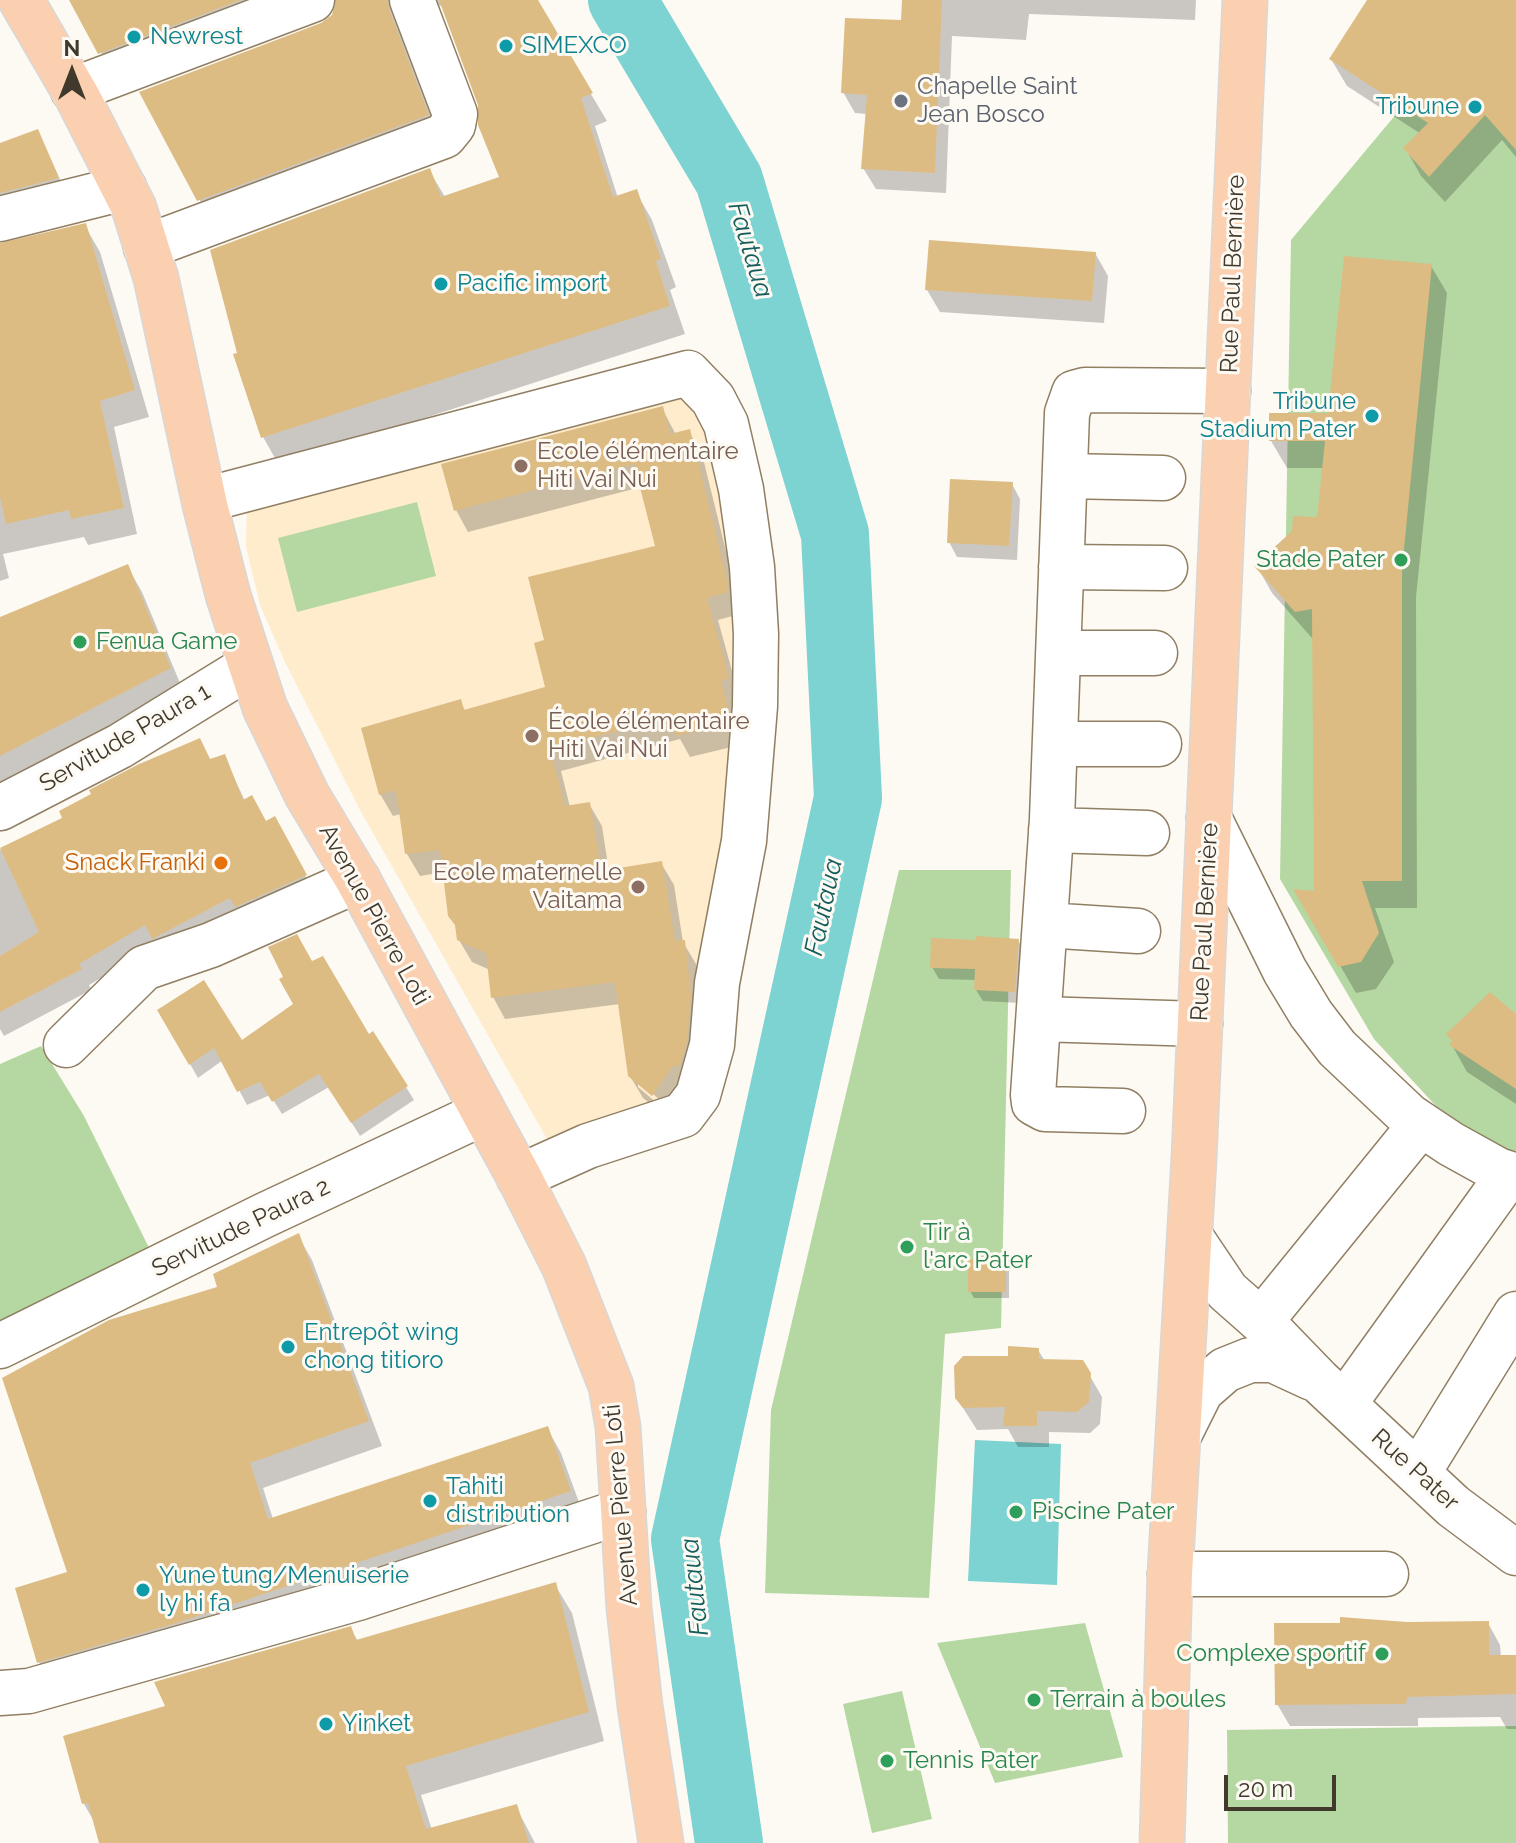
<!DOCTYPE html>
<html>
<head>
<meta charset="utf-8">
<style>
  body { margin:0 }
  #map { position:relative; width:1516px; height:1843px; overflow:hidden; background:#fdf9f3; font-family:Raleway,sans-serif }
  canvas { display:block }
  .north { position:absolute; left:32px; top:32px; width:80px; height:80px; -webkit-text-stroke:6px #fdf9f3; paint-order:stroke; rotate:0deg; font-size:22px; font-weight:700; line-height:32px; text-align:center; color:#40392c }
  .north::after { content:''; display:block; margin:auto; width:28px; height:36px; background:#40392c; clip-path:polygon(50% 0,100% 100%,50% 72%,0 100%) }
  .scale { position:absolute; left:1224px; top:1775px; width:112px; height:36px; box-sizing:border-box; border:4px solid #40392c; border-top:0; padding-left:10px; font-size:24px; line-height:28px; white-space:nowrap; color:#40392c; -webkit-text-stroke:6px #fdf9f3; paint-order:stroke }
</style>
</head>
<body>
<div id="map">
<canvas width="1516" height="1843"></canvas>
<div class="north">N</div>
<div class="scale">20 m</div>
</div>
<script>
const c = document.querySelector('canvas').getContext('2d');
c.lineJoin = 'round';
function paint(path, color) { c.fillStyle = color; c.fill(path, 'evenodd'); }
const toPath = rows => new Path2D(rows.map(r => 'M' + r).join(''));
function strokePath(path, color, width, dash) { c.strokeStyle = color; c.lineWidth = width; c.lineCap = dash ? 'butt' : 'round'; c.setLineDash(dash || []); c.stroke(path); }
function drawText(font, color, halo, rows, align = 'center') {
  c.font = font + ' Raleway,sans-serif'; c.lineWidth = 6; c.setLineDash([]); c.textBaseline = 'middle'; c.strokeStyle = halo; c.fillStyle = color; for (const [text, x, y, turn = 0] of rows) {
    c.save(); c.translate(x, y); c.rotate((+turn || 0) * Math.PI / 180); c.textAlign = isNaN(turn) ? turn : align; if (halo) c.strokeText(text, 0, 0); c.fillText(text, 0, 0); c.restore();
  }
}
paint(toPath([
  [686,386,715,429,739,558,735,835,681,1096,654,1113,547,1139,360,810,285,662,260,605,246,546,247,502]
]), '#feeccd');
paint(toPath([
  [1516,25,1516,1159,1436,1106,1374,1039,1280,879,1291,240,1468,28],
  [417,502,436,576,297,612,278,538],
  [899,870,1011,870,1001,1328,945,1334,929,1598,765,1593,771,1410],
  [41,1046,84,1116,155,1260,0,1331,0,1064],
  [1085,1623,1123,1757,995,1783,937,1643],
  [902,1691,932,1819,872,1833,843,1704],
  [1516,1726,1516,1843,1228,1843,1227,1730]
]), '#b5d8a2');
paint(toPath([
  [975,1440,1061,1444,1057,1585,968,1581]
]), '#7dd2d2');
paint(toPath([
  [73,0,535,0,607,121,595,126,618,198,636,192,652,220,676,287,670,290,685,334,279,465,263,437,429,170,445,197,502,178,480,105,444,7,432,3,443,143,215,228,142,93,322,25,333,16,338,5,333,3,116,81],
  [904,0,1196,0,1195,20,1029,14,1026,40,952,36,946,193,876,189,863,168,867,114,855,113,843,92,903,22],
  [1368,0,1516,0,1516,157,1502,140,1445,202,1421,176,1406,149,1421,134,1347,86,1331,59],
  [0,146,45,146,66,193,7,208,0,196],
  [85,226,100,252,149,417,114,427,137,534,88,545,84,537,3,554,9,578,0,581,0,245],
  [1095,253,1108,276,1104,323,940,312,927,290],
  [1431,266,1447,293,1416,597,1417,908,1375,908,1394,962,1376,989,1356,993,1297,891,1317,893,1315,638,1312,638,1272,593,1257,566,1319,519,1324,468,1287,468,1271,441,1330,415],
  [662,408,676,435,689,432,702,454,740,608,740,614,718,620,740,700,732,703,741,736,740,745,690,757,680,739,561,771,570,807,589,804,602,826,609,872,661,863,674,885,683,942,696,964,702,1018,699,1064,665,1116,643,1098,630,1076,620,1004,505,1019,493,997,490,970,472,962,459,940,445,872,420,876,407,854,401,814,393,816,380,794,460,702,466,712,547,688,546,642,658,547,641,487,468,532,456,510],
  [638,1081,661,1101,658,1104,638,1087],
  [1012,484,1020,499,1017,560,957,557,949,542],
  [127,566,142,592,185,695,0,790,0,619],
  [224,756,245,801,266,823,285,838,316,896,158,944,89,985,91,990,4,1036,0,1029,0,850,65,819],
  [1018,940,1024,952,1021,1003,983,1001,976,990,976,980,939,979,932,967],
  [295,1004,368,1037,373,1034,414,1100,360,1136,329,1087,282,1114,270,1095,247,1105,223,1060,198,1078,160,1011,241,1043],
  [1516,1016,1516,1104,1467,1072,1452,1045],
  [298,1236,312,1260,382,1446,263,1488,273,1519,547,1428,561,1453,584,1516,53,1687,39,1662,69,1574,219,1289],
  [1005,1261,1009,1267,1009,1298,974,1298,970,1291],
  [1038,1350,1045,1361,1082,1362,1102,1397,1100,1424,1090,1433,1049,1432,1049,1447,1018,1447,1008,1429,977,1430,956,1397,1010,1358],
  [555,1585,572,1613,604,1741,421,1795,432,1830,516,1807,535,1843,101,1843,96,1825,84,1804,168,1707,350,1628,358,1641],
  [1488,1623,1500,1645,1501,1657,1516,1657,1516,1729,1507,1729,1500,1717,1418,1718,1418,1726,1290,1726,1277,1704,1407,1624]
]), '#0003');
strokePath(toPath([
  [622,0,729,180,835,534,848,798,685,1539,729,1843]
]), '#7dd2d2', 68);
paint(toPath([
  [69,0,241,0,98,54],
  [336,0,388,0,389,9,429,115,197,201,139,92,321,23,332,15],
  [439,0,538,0,593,93,581,98,613,197,637,189,661,259,656,261,670,306,261,438,233,354,237,353,210,250,430,168,441,197,499,177,478,125,478,105],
  [902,0,942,0,935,173,861,169,867,95,841,93,845,18,901,20],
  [1367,0,1516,0,1516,150,1485,115,1429,177,1403,148,1428,123,1329,59],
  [38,129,59,178,0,193,0,143],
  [86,223,135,390,100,401,124,508,71,519,69,510,6,524,0,497,0,243],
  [929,240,1096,252,1092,301,925,290],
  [1344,256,1432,264,1402,569,1402,881,1362,881,1379,933,1361,962,1338,967,1293,889,1314,891,1312,609,1295,612,1254,566,1292,531,1293,516,1317,517,1325,441,1269,441,1269,413,1328,413],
  [663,406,670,434,690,429,728,584,728,592,707,598,729,678,721,681,729,712,729,723,676,736,669,717,550,749,565,806,590,802,601,871,662,861,675,941,685,940,691,995,687,1041,680,1065,672,1067,652,1096,628,1076,615,982,491,998,486,953,457,940,455,925,448,916,440,850,405,854,396,790,379,795,361,728,461,699,464,710,545,687,534,643,544,640,528,577,655,546,634,464,454,511,441,464],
  [950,479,1013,482,1009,546,947,543],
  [128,564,171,668,0,756,0,617],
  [200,738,210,759,225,754,243,800,252,795,266,821,275,816,307,875,235,907,230,898,152,939,145,925,79,964,82,969,0,1012,0,956,39,932,0,848,62,818,59,811,91,794,89,790,137,765],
  [297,934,312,961,323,956,369,1034,373,1031,408,1086,351,1123,319,1074,272,1102,260,1082,237,1092,214,1048,189,1065,157,1010,204,980,242,1040,293,1004,279,979,283,977,268,947],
  [976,936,1019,939,1015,992,974,990,975,969,930,968,931,938,976,940],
  [1490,992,1516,1014,1516,1089,1449,1045,1452,1041,1446,1034],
  [299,1233,369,1421,250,1463,268,1519,548,1426,571,1491,177,1623,37,1663,15,1588,67,1572,2,1378,109,1320,217,1287,213,1274],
  [968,1259,1006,1259,1006,1292,968,1292],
  [1008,1346,1039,1348,1039,1359,1083,1360,1091,1373,1089,1402,1077,1412,1037,1411,1037,1426,1003,1426,1005,1407,963,1408,955,1398,954,1366,963,1356,1008,1356],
  [556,1582,589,1712,406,1766,426,1829,517,1804,529,1843,99,1843,88,1803,82,1804,63,1736,165,1706,154,1682,351,1626,356,1640],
  [1340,1617,1407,1622,1489,1621,1489,1655,1516,1655,1516,1694,1407,1697,1406,1704,1275,1705,1274,1623,1340,1623]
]), '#dcbc83');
const minor = toPath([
  [73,90,312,0],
  [0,219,124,188],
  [146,247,444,136,453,125,455,114,412,0],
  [1065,476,1163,478],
  [205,500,688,373,713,399,726,424,741,489,752,567,756,634,755,706,744,841,717,983,712,1045,698,1095,683,1115,588,1146,519,1177],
  [1061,567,1165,568],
  [1058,653,1155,653],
  [1055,744,1159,744],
  [0,808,120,746,250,666],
  [1209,818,1285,971,1311,1014,1337,1048,1409,1116,1451,1144,1498,1170,1516,1176],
  [1051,830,1147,833],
  [1045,925,1138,931],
  [1039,1019,1200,1024],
  [66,1045,144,968,211,945,358,880],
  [1123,1111,1045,1109,1034,1103,1033,1095,1052,819,1067,413,1074,393,1085,390,1228,391],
  [1190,1236,1227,1291,1261,1321,1319,1381,1453,1506,1516,1553],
  [1261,1321,1421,1124],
  [0,1346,265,1215,483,1113],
  [1344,1404,1509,1174],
  [1179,1435,1201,1391,1225,1370,1250,1360,1273,1360,1312,1378],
  [1418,1473,1516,1314],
  [1170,1574,1386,1574],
  [0,1693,29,1691,358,1598,623,1511]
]);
const major = toPath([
  [21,0,78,98,134,208,156,278,205,505,228,595,265,708,307,795,358,880,519,1177,564,1266,611,1386,618,1427,629,1608,640,1706,661,1843],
  [1162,1843,1170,1574,1194,1158,1245,0]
]);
strokePath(minor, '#907f62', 47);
strokePath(major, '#d9d7d5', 47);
strokePath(minor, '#fff', 44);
strokePath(major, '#fbd0b1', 44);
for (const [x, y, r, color] of [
  [134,37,8,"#0f9aa8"],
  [506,46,8,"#0f9aa8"],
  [901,101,8,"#6b7280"],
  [1475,107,8,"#0f9aa8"],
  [441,284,8,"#0f9aa8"],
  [1372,416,8,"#0f9aa8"],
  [521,466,8,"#8d6e63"],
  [1401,560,8,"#2e9e5b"],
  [80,642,8,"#2e9e5b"],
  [532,736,8,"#8d6e63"],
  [221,863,8,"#e8710a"],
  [638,887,8,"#8d6e63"],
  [907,1247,8,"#2e9e5b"],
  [288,1347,8,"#0f9aa8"],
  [430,1501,8,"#0f9aa8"],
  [1016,1512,8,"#2e9e5b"],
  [143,1590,8,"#0f9aa8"],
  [1382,1654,8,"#2e9e5b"],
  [1034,1700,8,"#2e9e5b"],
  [326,1724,8,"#0f9aa8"],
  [887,1761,8,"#2e9e5b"]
]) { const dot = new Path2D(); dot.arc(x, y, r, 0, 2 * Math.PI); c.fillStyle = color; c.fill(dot); strokePath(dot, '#fdf9f3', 3); }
drawText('24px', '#0d838f', '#fdf9f3', [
  ["Newrest",150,37],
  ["SIMEXCO",522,46],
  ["Tribune",1459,107,"right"],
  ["Pacific import",457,284],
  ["Tribune",1356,402,"right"],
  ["Stadium Pater",1356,430,"right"],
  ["Entrepôt wing",304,1333],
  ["chong titioro",304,1361],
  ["Tahiti",446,1487],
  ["distribution",446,1515],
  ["Yune tung/Menuiserie",159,1576],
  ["ly hi fa",159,1604],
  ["Yinket",342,1724]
], 'left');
drawText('24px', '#5b616d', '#fdf9f3', [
  ["Chapelle Saint",917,87],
  ["Jean Bosco",917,115]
], 'left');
drawText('24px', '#40392c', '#fdf9f3', [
  ["Rue Paul Bernière",1233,274,-88],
  ["Servitude Paura 1",125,738,-30],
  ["Avenue Pierre Loti",374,915,61],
  ["Rue Paul Bernière",1205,922,-87],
  ["Servitude Paura 2",241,1228,-26],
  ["Rue Pater",1415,1470,42],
  ["Avenue Pierre Loti",621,1505,-95]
]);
drawText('24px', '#785e54', '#fdf9f3', [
  ["Ecole élémentaire",537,452],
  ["Hiti Vai Nui",537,480],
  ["École élémentaire",548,722],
  ["Hiti Vai Nui",548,750],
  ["Ecole maternelle",622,873,"right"],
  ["Vaitama",622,901,"right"]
], 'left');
drawText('24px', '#27864d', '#fdf9f3', [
  ["Stade Pater",1385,560,"right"],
  ["Fenua Game",96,642],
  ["Tir à",923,1233],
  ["l'arc Pater",923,1261],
  ["Piscine Pater",1032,1512],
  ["Complexe sportif",1366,1654,"right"],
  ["Terrain à boules",1050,1700],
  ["Tennis Pater",903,1761]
], 'left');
drawText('24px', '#c56008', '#fdf9f3', [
  ["Snack Franki",205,863]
], 'right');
drawText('italic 26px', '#155d5d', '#fdf9f3', [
  ["Fautaua",750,250,73],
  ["Fautaua",824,907,-78],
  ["Fautaua",695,1587,-96]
]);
</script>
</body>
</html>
